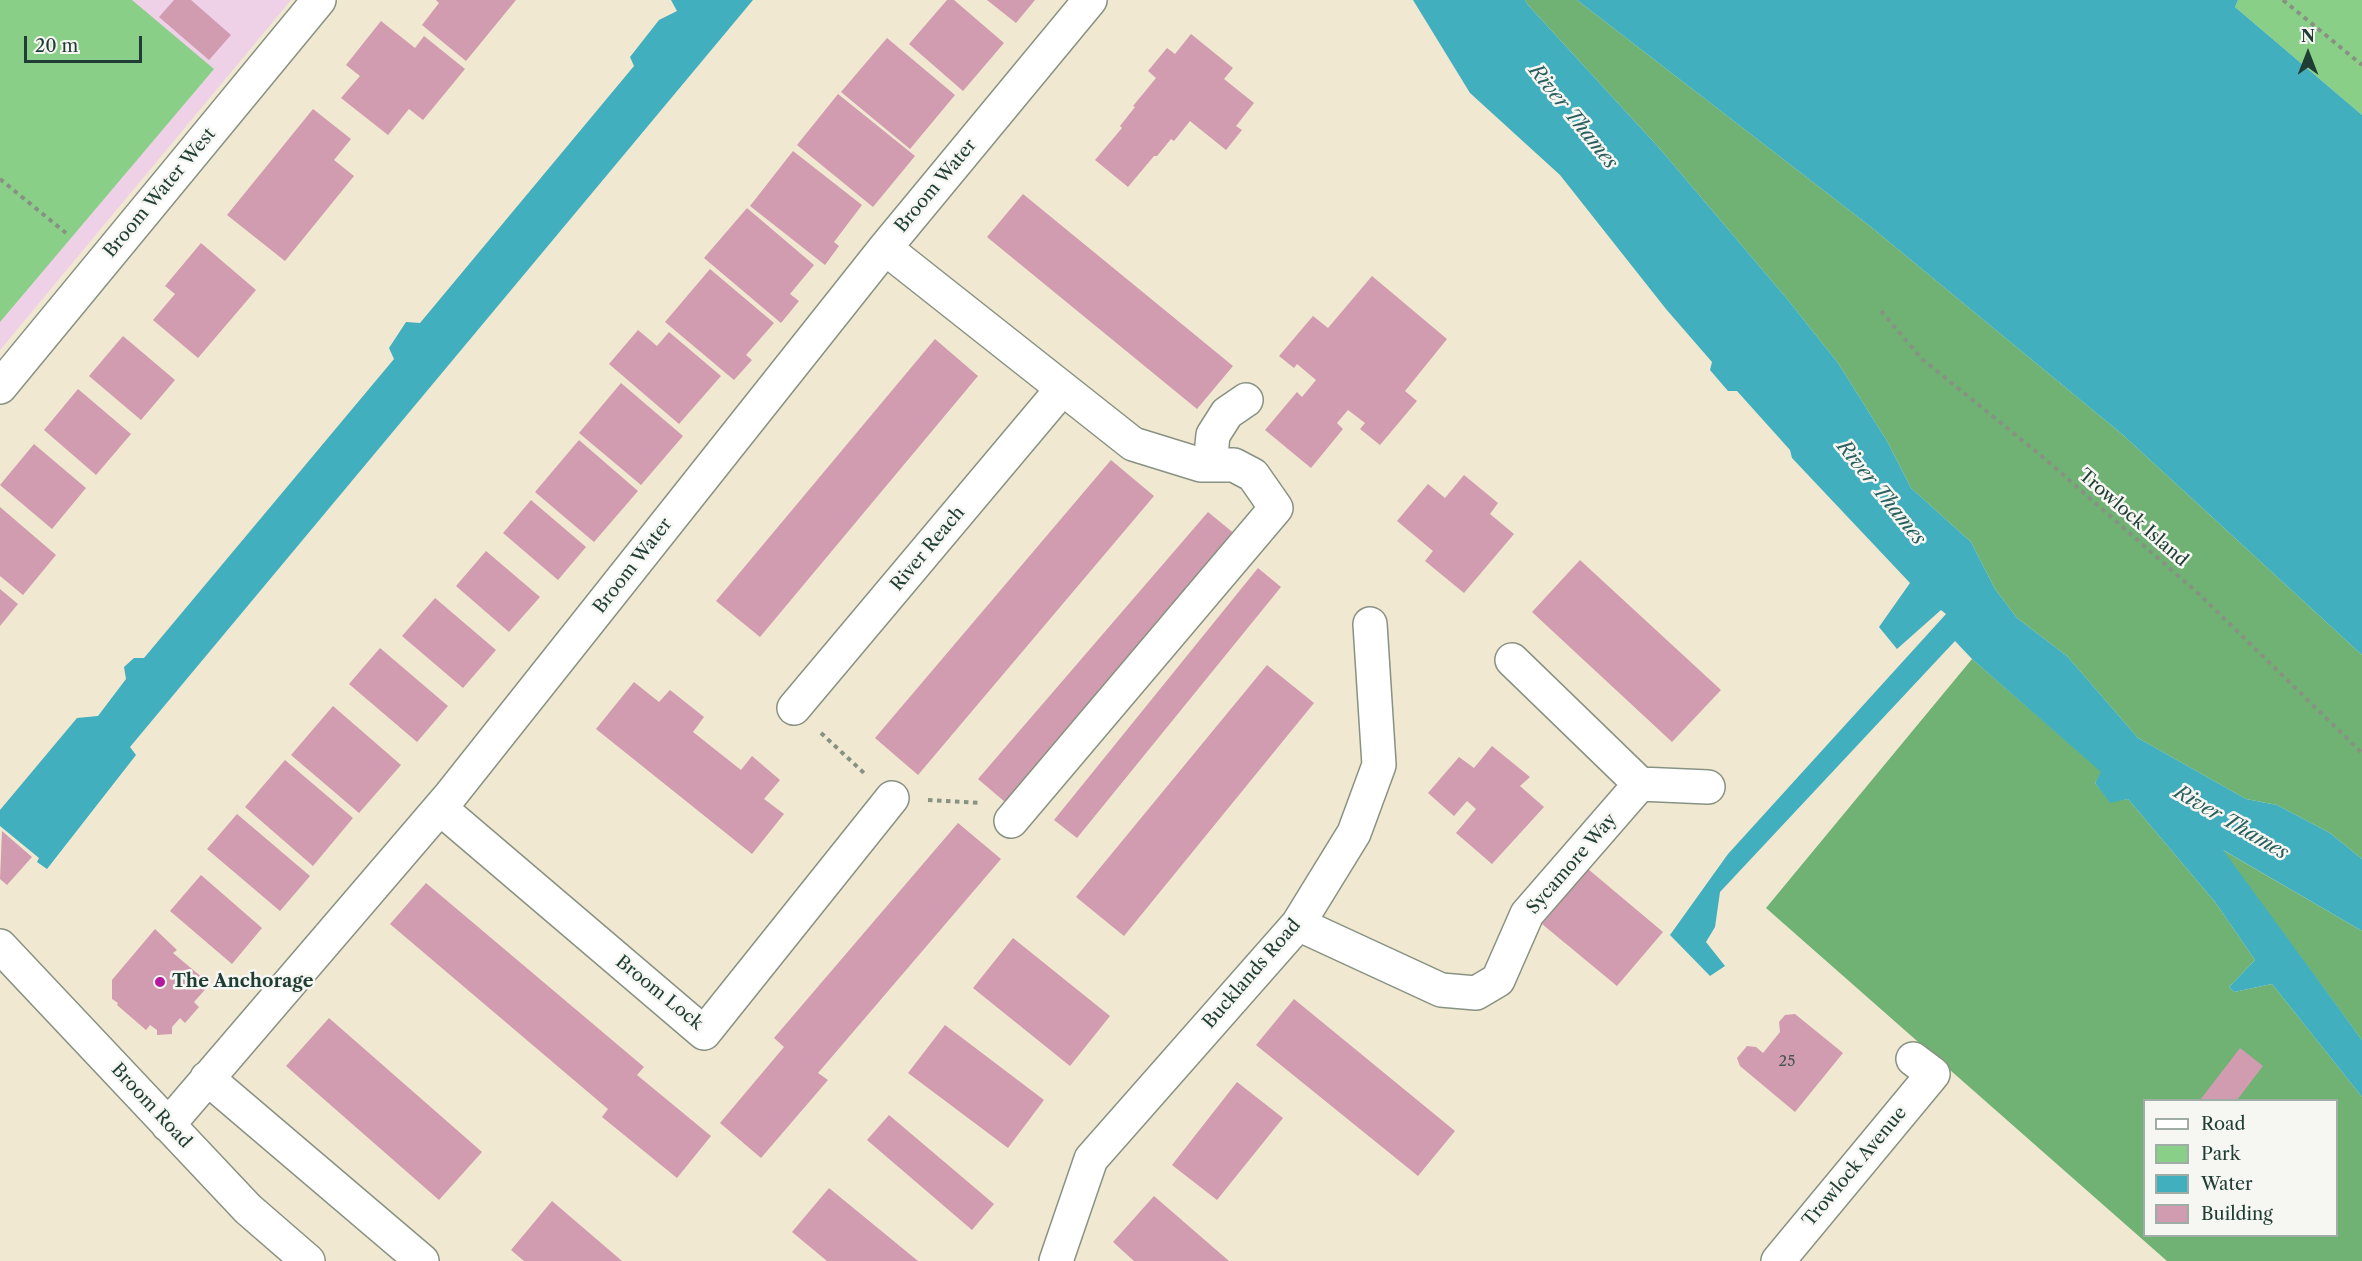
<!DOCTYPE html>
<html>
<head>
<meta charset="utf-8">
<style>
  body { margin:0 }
  #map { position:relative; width:2362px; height:1261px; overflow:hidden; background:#f0e8d1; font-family:"Libre Caslon Text",serif }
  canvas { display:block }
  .legend { position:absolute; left:2143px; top:1099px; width:195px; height:138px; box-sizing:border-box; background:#f6f6f2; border:2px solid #a0aca6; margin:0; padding:8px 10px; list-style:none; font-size:18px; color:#1f3d34 }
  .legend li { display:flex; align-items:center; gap:12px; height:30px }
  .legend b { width:30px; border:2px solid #a0aca6 }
  .north { position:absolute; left:2278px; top:24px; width:60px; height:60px; -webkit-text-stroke:4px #f6f6f2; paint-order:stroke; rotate:0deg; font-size:16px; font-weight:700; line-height:24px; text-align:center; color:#1f3d34 }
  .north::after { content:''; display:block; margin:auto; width:21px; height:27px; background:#1f3d34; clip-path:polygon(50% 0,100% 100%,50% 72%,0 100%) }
  .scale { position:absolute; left:24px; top:36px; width:118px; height:27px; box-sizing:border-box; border:3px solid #1f3d34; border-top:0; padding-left:8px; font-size:18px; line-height:21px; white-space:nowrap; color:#1f3d34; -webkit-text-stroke:4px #f6f6f2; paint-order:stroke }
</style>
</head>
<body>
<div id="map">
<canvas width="2362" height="1261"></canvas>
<ul class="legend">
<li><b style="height:8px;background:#fff"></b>Road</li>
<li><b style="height:16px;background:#8acf88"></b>Park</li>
<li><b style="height:16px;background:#41afbe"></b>Water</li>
<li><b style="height:16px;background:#d19bb0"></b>Building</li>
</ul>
<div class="north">N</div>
<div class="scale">20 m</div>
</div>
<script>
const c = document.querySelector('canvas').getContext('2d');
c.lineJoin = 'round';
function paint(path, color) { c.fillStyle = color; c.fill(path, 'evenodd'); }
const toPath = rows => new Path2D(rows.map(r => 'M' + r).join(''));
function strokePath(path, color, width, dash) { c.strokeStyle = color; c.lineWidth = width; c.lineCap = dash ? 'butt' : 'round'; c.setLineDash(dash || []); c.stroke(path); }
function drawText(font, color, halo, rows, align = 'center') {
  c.font = font + ' "Libre Caslon Text",serif'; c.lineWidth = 5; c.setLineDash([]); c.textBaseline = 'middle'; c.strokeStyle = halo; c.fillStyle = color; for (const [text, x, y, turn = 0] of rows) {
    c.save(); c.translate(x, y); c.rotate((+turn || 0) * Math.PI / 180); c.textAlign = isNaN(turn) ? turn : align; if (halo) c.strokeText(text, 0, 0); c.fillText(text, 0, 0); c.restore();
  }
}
paint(toPath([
  [0,0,291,0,0,350]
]), '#eed0e7');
paint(toPath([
  [0,0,132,0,214,69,0,322],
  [2238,0,2362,0,2362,115,2235,7]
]), '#8acf88');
paint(toPath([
  [1525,0,1577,0,1871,227,2123,435,2362,655,2362,859,2330,833,2277,805,2246,799,2138,738,2067,656,2017,618,1995,589,1971,542,1911,488,1887,441,1838,363,1788,300,1661,150,1528,5],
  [1972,659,2102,772,2095,783,2110,802,2128,799,2215,902,2255,960,2229,987,2234,992,2272,984,2362,1097,2362,1261,2167,1261,1766,908],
  [2144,1100,2336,1100,2336,1236,2144,1236],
  [2221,849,2362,931,2362,1040]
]), '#6fb274');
paint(toPath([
  [671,0,753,0,130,747,136,755,47,869,37,862,39,858,0,826,0,810,77,718,98,716,126,679,124,667,134,658,144,658,394,359,389,348,406,322,420,323,634,66,630,57,659,20,677,11],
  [1413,0,1525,0,1528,5,1661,150,1788,300,1838,363,1887,441,1911,488,1971,542,1995,589,2017,618,2067,656,2138,738,2246,799,2277,805,2330,833,2362,859,2362,931,2223,850,2362,1040,2362,1097,2272,984,2234,992,2229,987,2255,960,2215,902,2128,799,2110,803,2095,783,2101,772,1972,659,1955,641,1720,892,1715,927,1706,942,1725,966,1710,976,1670,935,1728,854,1946,614,1941,610,1897,649,1879,627,1910,583,1792,458,1790,450,1737,391,1728,391,1710,370,1712,362,1666,309,1560,175,1470,93],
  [1577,0,2238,0,2235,7,2362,115,2362,655,2123,435,1871,227]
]), '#41afbe');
paint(toPath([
  [174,0,191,0,231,35,209,60,159,17],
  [436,0,516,0,466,61,422,25,439,3],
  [947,0,954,0,1004,43,963,91,909,44],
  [987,0,1035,0,1016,23],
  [381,21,415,48,424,36,465,69,423,120,409,109,388,135,341,98,360,76,346,65],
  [1191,34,1233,68,1224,79,1254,103,1236,126,1242,130,1226,150,1190,121,1174,141,1171,139,1157,156,1154,156,1128,187,1095,160,1122,128,1120,126,1135,107,1133,106,1156,78,1148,71,1167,48,1175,54],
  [887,38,955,95,910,149,841,92],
  [838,94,915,156,873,207,797,145],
  [313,109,351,139,334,160,354,176,285,261,227,215],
  [793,151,862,205,834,242,839,246,825,265,750,206],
  [1023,194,1233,366,1197,409,987,237],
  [747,208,814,265,790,294,799,301,781,323,704,258],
  [201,243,256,290,198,358,153,320,175,294,165,286],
  [710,269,774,323,746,355,752,360,734,380,665,322],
  [1372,276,1447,339,1405,391,1417,401,1380,445,1360,429,1365,423,1348,410,1337,423,1343,429,1311,468,1265,430,1297,392,1302,397,1316,380,1297,364,1294,368,1279,356,1313,316,1328,328],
  [638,330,657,346,669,332,721,376,679,424,609,364],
  [123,336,175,380,141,420,89,376],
  [935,339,978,376,760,637,716,601],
  [621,383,683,436,641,485,579,433],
  [78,389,131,434,96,475,44,430],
  [579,440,638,491,594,542,535,492],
  [34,444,86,488,52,529,0,485],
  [1111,460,1154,496,918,775,875,738],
  [1464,475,1498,503,1490,514,1514,534,1464,593,1425,561,1433,551,1397,521,1428,484,1445,498],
  [531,500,586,547,558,580,503,533],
  [0,507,56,555,23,595,0,576],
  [1208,512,1236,535,1005,802,978,779],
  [486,551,540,597,509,632,456,586],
  [1580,560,1721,690,1672,742,1532,612],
  [1258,568,1281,587,1077,838,1054,820],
  [0,589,18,604,0,626],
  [435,598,496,650,463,688,402,636],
  [380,648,448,706,417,742,349,684],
  [1267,665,1314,703,1124,936,1076,897],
  [634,682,659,702,670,690,704,717,693,732,741,770,752,756,780,780,764,799,784,814,752,854,596,729],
  [333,706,401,765,359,813,291,755],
  [1492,746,1530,777,1520,786,1544,807,1492,864,1456,833,1476,809,1467,801,1454,816,1428,793,1459,757,1474,768],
  [285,760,353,818,313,866,245,807],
  [237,814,310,876,280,911,207,849],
  [958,823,1001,859,818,1073,828,1080,761,1158,720,1123,784,1047,774,1038],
  [2,831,32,857,7,885,0,879],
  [1588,869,1663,932,1617,986,1542,924],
  [201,875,262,928,232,964,170,911],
  [426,883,644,1067,637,1075,711,1136,677,1178,602,1117,608,1109,390,924],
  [155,929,177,950,173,953,210,984,194,1002,199,1007,185,1023,180,1018,172,1027,172,1034,157,1035,157,1030,150,1025,146,1030,117,1005,118,1003,112,999,112,980],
  [1013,938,1110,1016,1070,1066,973,988],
  [1294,999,1455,1131,1418,1176,1256,1045],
  [1795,1014,1843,1053,1795,1112,1740,1066,1737,1058,1747,1046,1756,1047,1763,1053,1780,1032,1779,1022,1785,1015],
  [329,1018,482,1152,439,1200,286,1066],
  [945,1025,1044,1100,1008,1148,908,1073],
  [2240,1048,2263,1066,2237,1100,2200,1100],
  [1237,1082,1283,1118,1217,1200,1172,1165],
  [889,1115,994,1204,972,1230,867,1140],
  [829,1188,918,1261,827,1261,792,1232],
  [1154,1196,1229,1261,1134,1261,1113,1242],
  [552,1201,622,1261,524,1261,511,1250]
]), '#d19bb0');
const minor = toPath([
  [885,248,1133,444,1201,465,1234,465,1253,475,1276,508,1011,821],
  [0,387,319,0],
  [1210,465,1213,435,1227,413,1246,400],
  [1512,660,1640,784,1708,787],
  [794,708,1062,389],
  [440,808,704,1033,892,798],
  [1298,924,1441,990,1476,993,1498,980,1527,914,1640,784],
  [0,946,248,1209,308,1261],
  [207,1078,422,1261],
  [168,1125,450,796,885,248,1090,0],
  [1056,1261,1091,1159,1298,924,1354,833,1379,765,1370,624],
  [1778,1261,1933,1074,1913,1059]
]);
strokePath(minor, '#889282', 36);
strokePath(toPath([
  [2283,0,2362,65],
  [0,179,66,233],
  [1881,311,1922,359,2044,458,2200,595,2362,753],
  [821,733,864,773],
  [928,800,980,803]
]), '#889282', 4, [4.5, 4.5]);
strokePath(minor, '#fff', 33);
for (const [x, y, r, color] of [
  [160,982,6,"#b5179e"]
]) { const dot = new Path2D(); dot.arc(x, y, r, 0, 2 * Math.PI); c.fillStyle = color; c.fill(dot); strokePath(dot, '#f6f6f2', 2); }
drawText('15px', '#4c5453', null, [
  ["25",1787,1062]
]);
drawText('18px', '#1f3d34', '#f6f6f2', [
  ["Broom Water",936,186,-50],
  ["Broom Water West",160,193,-50],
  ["Trowlock Island",2133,518,41],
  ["River Reach",928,549,-50],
  ["Broom Water",633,566,-52],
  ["Sycamore Way",1572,864,-49],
  ["Bucklands Road",1252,974,-49],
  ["Broom Lock",659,993,39],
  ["Broom Road",151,1106,47],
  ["Trowlock Avenue",1855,1167,-50]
]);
drawText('bold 18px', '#1f3d34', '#f6f6f2', [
  ["The Anchorage",172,982]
], 'left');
drawText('italic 20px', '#295f5d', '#f6f6f2', [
  ["River Thames",1573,117,51],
  ["River Thames",1881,493,51],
  ["River Thames",2231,823,30]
]);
</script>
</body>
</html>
